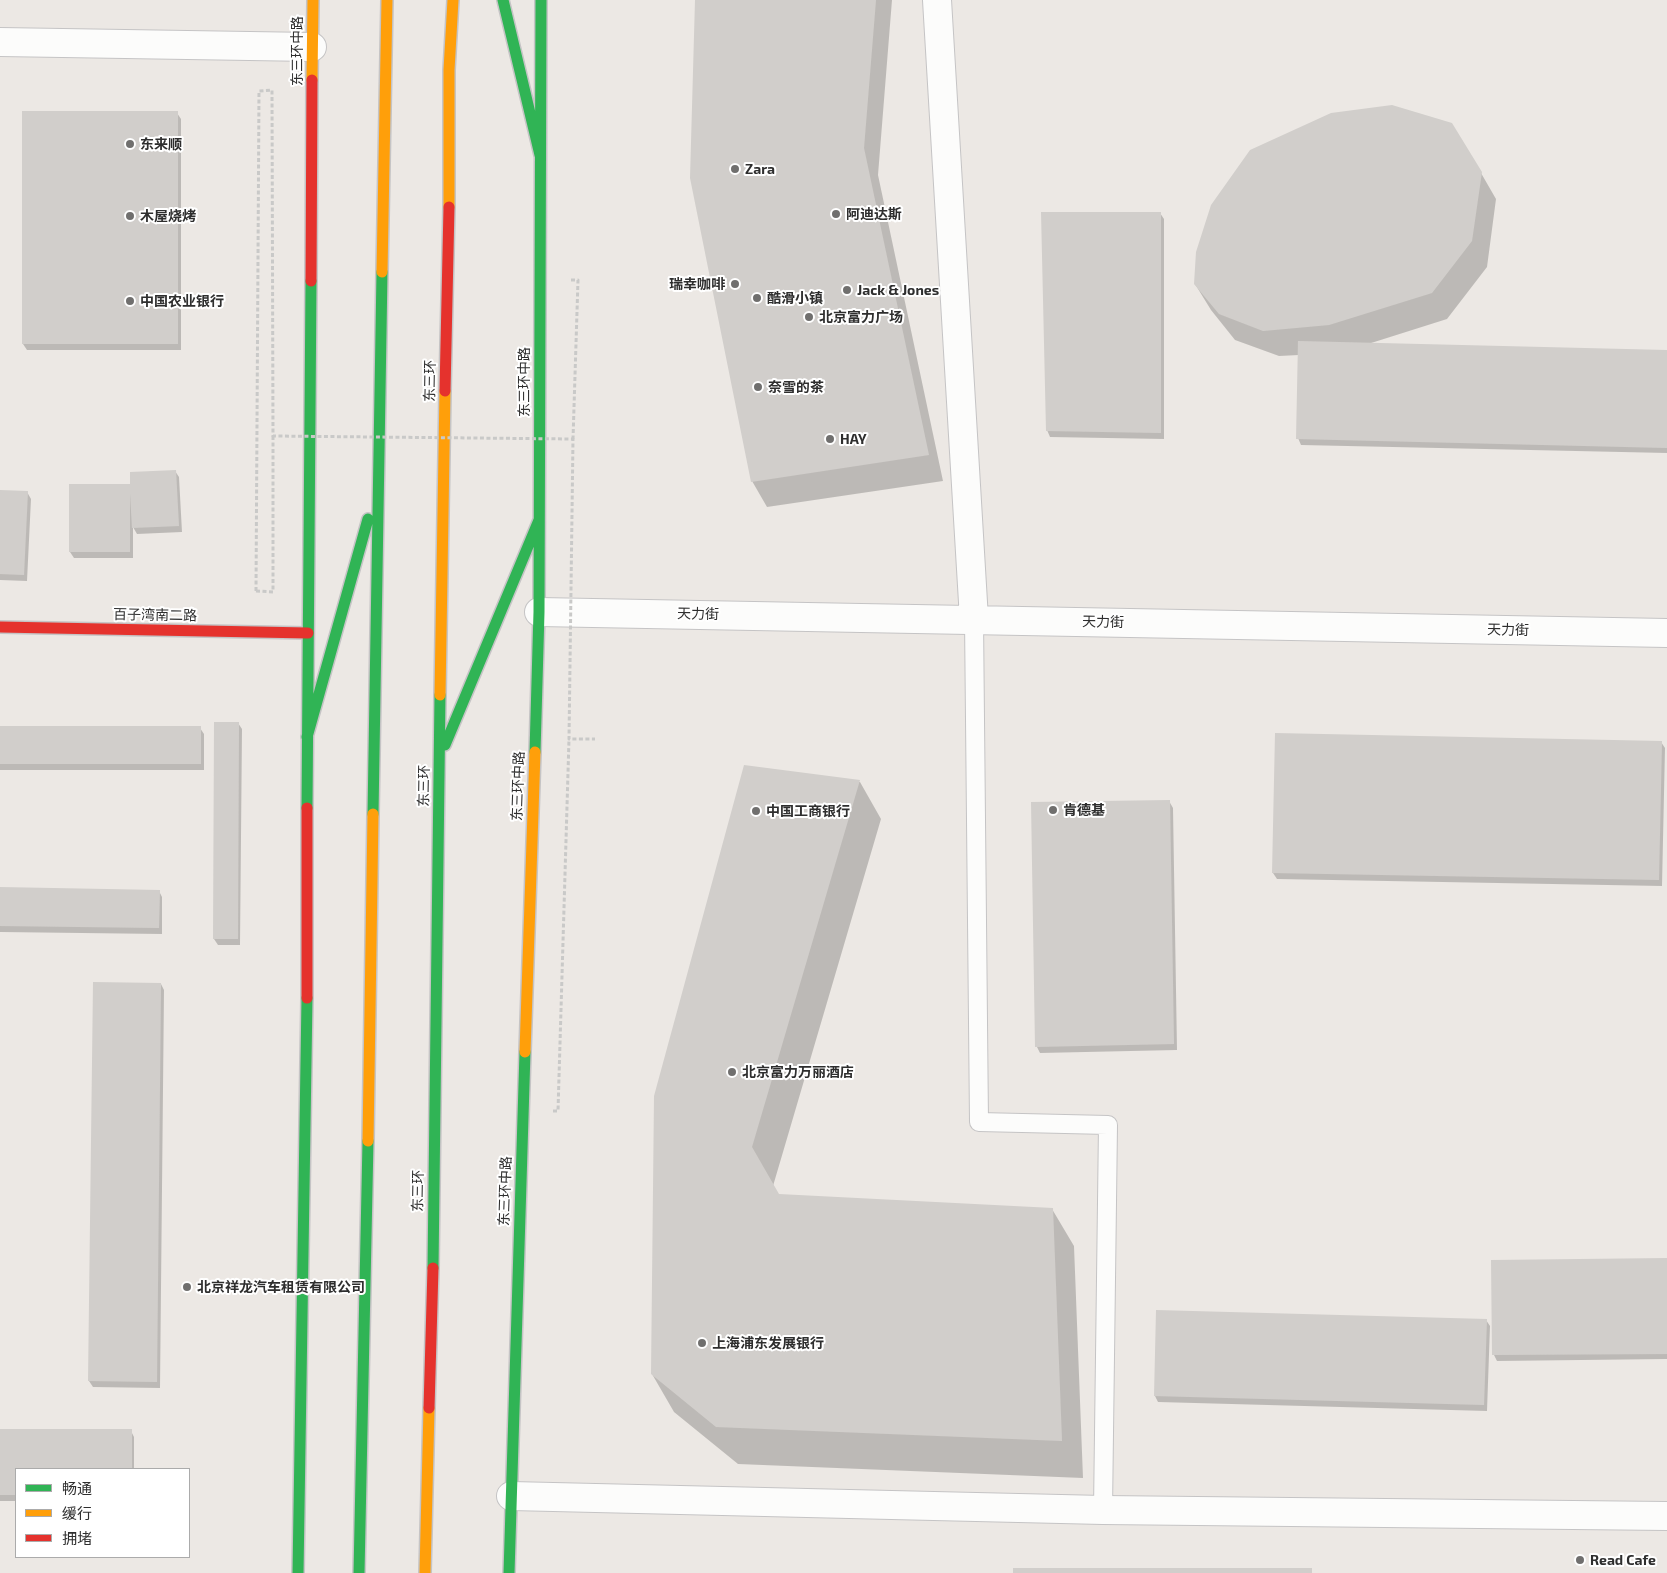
<!DOCTYPE html>
<html>
<head>
<meta charset="utf-8">
<style>
  body { margin:0 }
  #map { position:relative; width:1667px; height:1573px; overflow:hidden; background:#ece8e4; font-family:"Exo 2","Noto Sans SC",sans-serif }
  canvas { display:block }
  .legend { position:absolute; left:15px; top:1468px; width:175px; height:90px; box-sizing:border-box; background:#fff; border:1px solid #ababab; margin:0; padding:6px 9px; list-style:none; font-size:15px; color:#2e2e2e }
  .legend li { display:flex; align-items:center; gap:10px; height:25px }
  .legend b { width:25px; border:1px solid #ababab }
</style>
</head>
<body>
<div id="map">
<canvas width="1667" height="1573"></canvas>
<ul class="legend">
<li><b style="height:6px;background:#30b455"></b>畅通</li>
<li><b style="height:6px;background:#ff9f0a"></b>缓行</li>
<li><b style="height:6px;background:#e5322d"></b>拥堵</li>
</ul>
</div>
<script>
const c = document.querySelector('canvas').getContext('2d');
c.lineJoin = 'round';
function paint(path, color) { c.fillStyle = color; c.fill(path, 'evenodd'); }
const toPath = rows => new Path2D(rows.map(r => 'M' + r).join(''));
function strokePath(path, color, width, dash) { c.strokeStyle = color; c.lineWidth = width; c.lineCap = dash ? 'butt' : 'round'; c.setLineDash(dash || []); c.stroke(path); }
function drawText(font, color, halo, rows, align = 'center') {
  c.font = font + ' "Exo 2","Noto Sans SC",sans-serif'; c.lineWidth = 4; c.setLineDash([]); c.textBaseline = 'middle'; c.strokeStyle = halo; c.fillStyle = color; for (const [text, x, y, turn = 0] of rows) {
    c.save(); c.translate(x, y); c.rotate((+turn || 0) * Math.PI / 180); c.textAlign = isNaN(turn) ? turn : align; if (halo) c.strokeText(text, 0, 0); c.fillText(text, 0, 0); c.restore();
  }
}
paint(toPath([
  [696,0,892,0,878,175,943,481,767,507,752,481],
  [177,113,181,119,181,350,27,350,23,344],
  [1481,173,1496,199,1487,267,1447,319,1368,344,1667,351,1667,453,1301,445,1298,438,1299,355,1279,356,1235,340,1211,310,1195,284],
  [1160,213,1164,219,1164,439,1050,437,1047,430],
  [175,471,179,477,182,532,137,534,133,527,133,558,74,558,70,552,132,485],
  [0,491,27,492,31,499,27,581,0,580],
  [238,723,242,729,240,945,218,945,214,939],
  [0,728,200,728,204,734,204,770,0,770],
  [1661,742,1665,748,1662,886,1277,879,1273,873],
  [745,766,860,782,881,819,773,1186,778,1195,1052,1209,1074,1246,1083,1478,738,1464,674,1412,652,1374],
  [1169,801,1173,808,1177,1050,1040,1053,1037,1047],
  [0,889,159,891,162,897,162,934,0,932],
  [161,984,164,990,160,1388,93,1387,89,1381],
  [1667,1259,1667,1359,1497,1361,1494,1355,1492,1261],
  [1486,1320,1490,1326,1487,1411,1158,1402,1155,1396],
  [0,1430,131,1431,134,1437,134,1469,16,1469,16,1501,0,1501]
]), '#0003');
paint(toPath([
  [695,0,876,0,864,148,929,455,751,482,690,178],
  [1392,105,1452,123,1482,172,1472,241,1432,293,1329,325,1263,331,1219,314,1194,284,1196,252,1211,205,1250,150,1331,113],
  [22,111,178,111,178,344,22,344],
  [1041,212,1161,212,1161,433,1046,431],
  [1298,341,1667,350,1667,448,1296,439],
  [176,470,179,526,132,528,130,493,130,552,69,552,69,484,130,484,130,472],
  [0,490,28,491,24,575,0,574],
  [214,722,239,722,238,939,213,939],
  [0,726,201,726,201,764,0,764],
  [1275,733,1662,741,1659,880,1272,873],
  [744,765,860,780,752,1147,779,1194,1053,1208,1062,1441,716,1427,651,1374,654,1096],
  [1170,800,1174,1044,1035,1047,1031,802],
  [0,887,160,890,159,928,0,926],
  [93,982,161,983,157,1382,88,1381],
  [1667,1258,1667,1354,1492,1355,1491,1260],
  [1156,1310,1487,1319,1484,1405,1154,1396],
  [0,1429,132,1429,132,1469,16,1469,16,1495,0,1495],
  [1013,1568,1312,1568,1312,1573,1013,1573]
]), '#d1cecb');
const lane = toPath([
  [974,619,979,1122,1108,1125,1103,1510]
]);
const street = toPath([
  [937,0,974,619],
  [0,42,312,47],
  [539,612,1667,633],
  [511,1496,1103,1510,1667,1516]
]);
const fast = toPath([
  [503,0,540,155],
  [307,737,368,519],
  [445,745,539,520],
  [535,752,539,612,541,0],
  [307,808,311,281],
  [373,814,382,272],
  [433,1268,440,695],
  [298,1573,307,998],
  [359,1573,368,1141],
  [509,1573,525,1052]
]);
const slow = toPath([
  [312,80,313,0],
  [449,207,449,70,453,0],
  [382,272,387,0],
  [440,695,445,391],
  [525,1052,535,752],
  [368,1141,373,814],
  [425,1573,429,1408]
]);
const jam = toPath([
  [311,281,312,80],
  [445,391,449,207],
  [0,627,308,633],
  [307,808,307,998],
  [429,1408,433,1268]
]);
strokePath(lane, '#c5c4c5', 20);
strokePath(street, '#c5c4c5', 30);
strokePath(fast, '#c5c4c5', 14);
strokePath(slow, '#c5c4c5', 14);
strokePath(jam, '#c5c4c5', 14);
strokePath(toPath([
  [571,280,578,280,573,439],
  [273,436,273,592],
  [256,591,275,592],
  [553,1111,558,1111,569,739]
]), '#c9c9c8', 3, [4, 2.5]);
strokePath(lane, '#fcfcfb', 18);
strokePath(street, '#fcfcfb', 28);
strokePath(fast, '#30b455', 11);
strokePath(slow, '#ff9f0a', 11);
strokePath(jam, '#e5322d', 11);
strokePath(toPath([
  [256,591,259,91,272,90,273,436,573,439,569,739,595,739]
]), '#c9c9c8', 3, [4, 2.5]);
for (const [x, y, r, color] of [
  [130,144,5,"#706f6e"],
  [735,169,5,"#706f6e"],
  [836,214,5,"#706f6e"],
  [130,216,5,"#706f6e"],
  [735,284,5,"#706f6e"],
  [847,290,5,"#706f6e"],
  [757,298,5,"#706f6e"],
  [130,301,5,"#706f6e"],
  [809,317,5,"#706f6e"],
  [758,387,5,"#706f6e"],
  [830,439,5,"#706f6e"],
  [1053,810,5,"#706f6e"],
  [756,811,5,"#706f6e"],
  [732,1072,5,"#706f6e"],
  [187,1287,5,"#706f6e"],
  [702,1343,5,"#706f6e"],
  [1580,1560,5,"#706f6e"]
]) { const dot = new Path2D(); dot.arc(x, y, r, 0, 2 * Math.PI); c.fillStyle = color; c.fill(dot); strokePath(dot, '#fff', 2); }
drawText('14px', '#2e2e2e', '#fff', [
  ["东三环中路",297,51,-90],
  ["东三环",430,381,-89],
  ["东三环中路",524,382,-90],
  ["天力街",698,614,1],
  ["百子湾南二路",155,615,1],
  ["天力街",1103,622,1],
  ["天力街",1508,630,1],
  ["东三环",424,786,-89],
  ["东三环中路",518,786,-88],
  ["东三环",418,1191,-89],
  ["东三环中路",505,1191,-88]
]);
drawText('bold 14px', '#2e2e2e', '#fff', [
  ["东来顺",140,144],
  ["Zara",745,169],
  ["阿迪达斯",846,214],
  ["木屋烧烤",140,216],
  ["瑞幸咖啡",725,284,"right"],
  ["Jack & Jones",857,290],
  ["酷滑小镇",767,298],
  ["中国农业银行",140,301],
  ["北京富力广场",819,317],
  ["奈雪的茶",768,387],
  ["HAY",840,439],
  ["肯德基",1063,810],
  ["中国工商银行",766,811],
  ["北京富力万丽酒店",742,1072],
  ["北京祥龙汽车租赁有限公司",197,1287],
  ["上海浦东发展银行",712,1343],
  ["Read Cafe",1590,1560]
], 'left');
</script>
</body>
</html>
